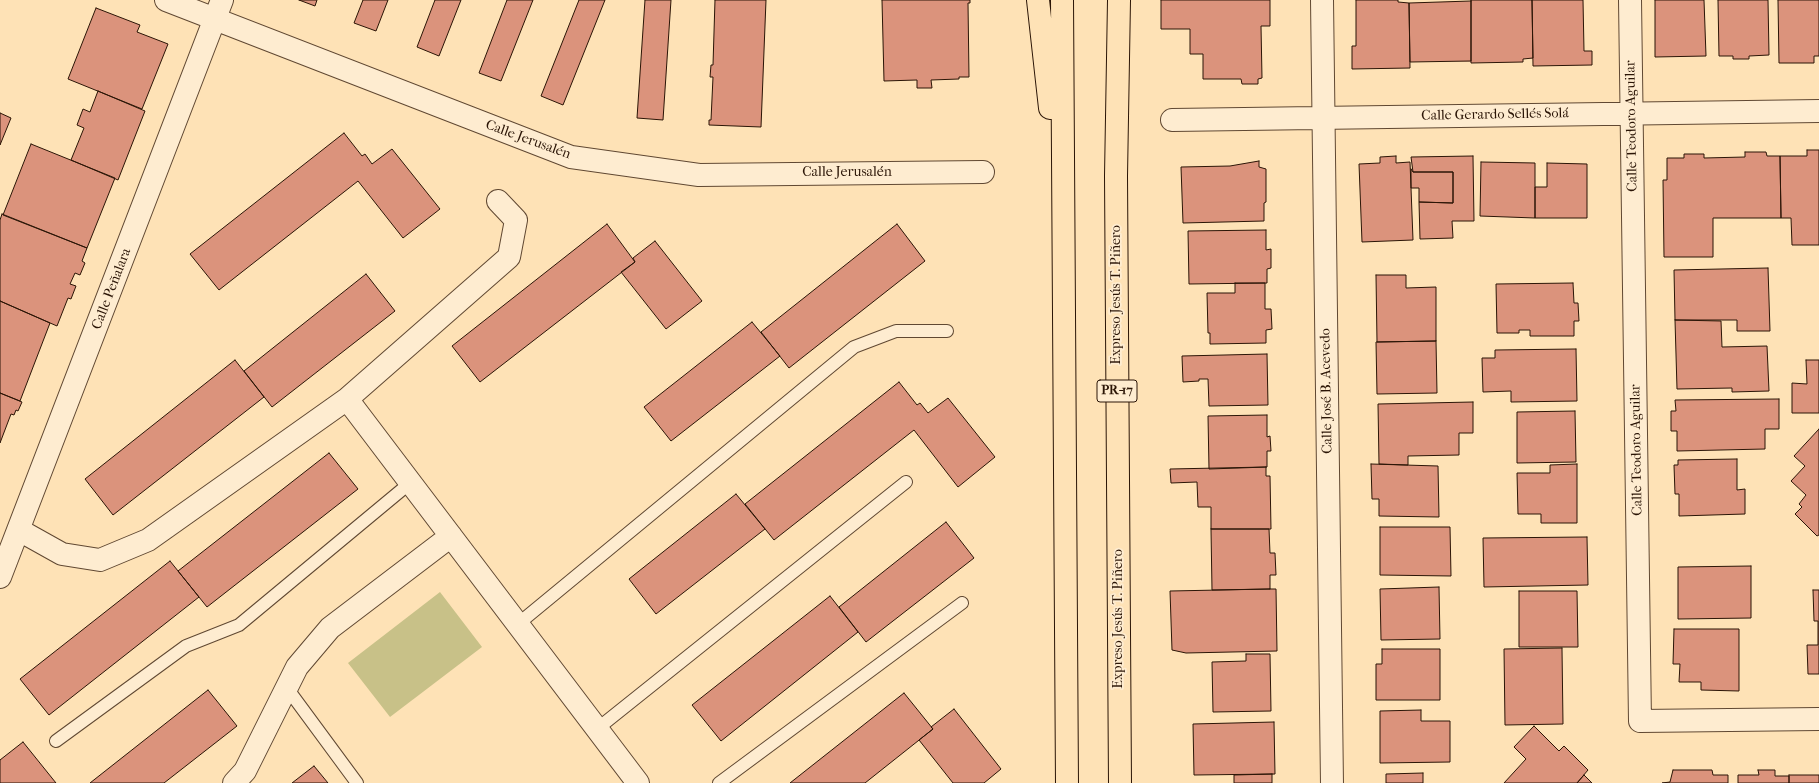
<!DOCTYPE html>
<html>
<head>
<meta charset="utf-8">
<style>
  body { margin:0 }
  canvas { display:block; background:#fee2b6 }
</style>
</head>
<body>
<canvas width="1819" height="783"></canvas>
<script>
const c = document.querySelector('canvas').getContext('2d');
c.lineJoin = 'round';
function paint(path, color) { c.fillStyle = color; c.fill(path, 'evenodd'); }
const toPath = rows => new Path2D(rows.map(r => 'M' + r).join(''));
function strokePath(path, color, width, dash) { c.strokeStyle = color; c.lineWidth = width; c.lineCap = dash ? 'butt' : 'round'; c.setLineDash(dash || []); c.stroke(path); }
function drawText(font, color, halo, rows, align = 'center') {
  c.font = font + ' "IM FELL French Canon",serif'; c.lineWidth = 3.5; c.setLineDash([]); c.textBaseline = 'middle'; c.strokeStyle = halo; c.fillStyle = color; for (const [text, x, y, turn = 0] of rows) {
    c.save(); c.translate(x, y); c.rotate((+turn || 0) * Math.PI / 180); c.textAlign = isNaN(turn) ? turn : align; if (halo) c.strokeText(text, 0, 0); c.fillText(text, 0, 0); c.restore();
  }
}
paint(toPath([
  [440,592,482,647,390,717,348,663]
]), '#c8c188');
const building = toPath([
  [299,0,317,0,315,6,299,0],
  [363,0,388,0,376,31,354,23,363,0],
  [435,0,461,0,439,56,417,47,435,0],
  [507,0,533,0,501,81,479,73,507,0],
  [579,0,605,0,563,105,541,96,579,0],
  [645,0,671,0,663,120,637,118,645,0],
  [715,0,766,0,761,127,709,125,709,120,711,120,713,77,710,77,711,65,713,65,715,0],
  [882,0,970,0,970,3,968,3,969,77,959,77,959,79,931,80,932,88,917,88,917,80,884,81,882,0],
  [1161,0,1270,0,1270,26,1261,26,1262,78,1258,79,1258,84,1242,84,1241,79,1203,79,1203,54,1190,54,1190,29,1161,29,1161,0],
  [1356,0,1398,0,1398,2,1409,3,1410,68,1352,69,1352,46,1356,46,1356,0],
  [1471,0,1532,0,1533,58,1523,59,1523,62,1471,63,1471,0],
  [1532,0,1583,0,1584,51,1592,51,1592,65,1533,66,1532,0],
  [1655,0,1704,0,1706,56,1655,57,1655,0],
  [1718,0,1768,0,1769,55,1749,56,1749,59,1733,59,1733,56,1719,56,1718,0],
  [1778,0,1819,0,1819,56,1814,56,1814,63,1779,63,1778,0],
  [1471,1,1471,61,1410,62,1409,3,1471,1],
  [96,8,140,25,137,32,168,44,142,109,68,79,96,8],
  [98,91,145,111,118,180,71,160,84,128,77,125,83,109,90,112,98,91],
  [0,113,11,118,0,145,0,113],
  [344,133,362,156,365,154,372,164,392,149,440,209,403,238,358,181,219,290,190,254,344,133],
  [31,144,115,178,87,248,3,215,31,144],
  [1807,150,1819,150,1819,245,1792,245,1791,218,1781,218,1780,156,1807,156,1807,150],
  [1745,152,1766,152,1767,156,1780,156,1781,218,1713,218,1713,257,1664,257,1663,180,1667,180,1667,158,1684,158,1684,154,1704,154,1704,158,1745,157,1745,152],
  [1396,156,1396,163,1410,162,1413,240,1362,242,1359,164,1380,163,1380,157,1396,156],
  [1473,156,1474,221,1452,221,1453,238,1420,239,1419,202,1453,203,1453,172,1413,172,1411,157,1473,156],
  [1259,161,1259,167,1266,169,1266,202,1264,203,1264,221,1183,223,1181,167,1230,166,1259,161],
  [1481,162,1535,163,1535,218,1480,216,1481,162],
  [1547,163,1587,164,1587,218,1535,218,1535,187,1547,187,1547,163],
  [1411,169,1413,172,1453,172,1453,203,1419,202,1419,188,1411,188,1411,169],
  [2,214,87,248,82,261,85,263,80,275,75,273,70,284,76,286,71,299,68,298,57,326,0,301,0,220,2,214],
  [607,224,635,262,480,382,452,346,607,224],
  [897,224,925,261,789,368,761,332,897,224],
  [1266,230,1266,250,1271,249,1271,268,1267,269,1267,283,1189,284,1188,231,1266,230],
  [655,241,702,301,666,329,621,272,635,262,633,258,655,241],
  [1768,268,1770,331,1737,331,1737,320,1675,320,1674,270,1768,268],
  [366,274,395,311,272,407,244,371,366,274],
  [1376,275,1406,275,1406,288,1436,287,1436,341,1377,342,1376,275],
  [1235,283,1265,283,1265,309,1271,309,1272,329,1266,330,1266,343,1210,344,1210,333,1208,333,1207,293,1235,293,1235,283],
  [1573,283,1574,303,1578,303,1579,321,1574,321,1574,336,1530,336,1530,330,1519,330,1519,333,1497,333,1496,284,1573,283],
  [0,301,50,323,20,401,0,393,0,301],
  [1675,320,1721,321,1722,347,1767,346,1769,391,1732,392,1732,388,1677,389,1675,320],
  [752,322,780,356,671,441,644,407,752,322],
  [1436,341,1437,393,1377,394,1376,342,1436,341],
  [1576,349,1577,401,1511,402,1511,391,1483,392,1482,358,1495,358,1495,350,1576,349],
  [1267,354,1268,405,1209,406,1208,379,1199,379,1199,381,1183,382,1182,356,1267,354],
  [235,360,264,397,113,515,85,479,235,360],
  [1806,360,1819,360,1819,413,1792,413,1792,383,1807,384,1806,360],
  [899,382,917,405,920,403,928,413,948,398,995,457,958,487,914,430,774,540,745,504,899,382],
  [0,393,22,402,18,411,16,410,14,415,11,414,0,443,0,393],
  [1779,399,1779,429,1765,429,1765,449,1677,451,1677,431,1671,431,1671,411,1676,411,1675,400,1779,399],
  [1473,402,1473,433,1459,433,1459,455,1408,456,1408,465,1379,464,1378,404,1473,402],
  [1575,411,1576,462,1517,463,1517,412,1575,411],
  [1267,415,1267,437,1270,436,1271,451,1267,451,1267,467,1209,469,1208,416,1267,415],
  [1819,429,1819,535,1817,536,1795,514,1802,507,1799,504,1806,495,1791,481,1805,466,1794,456,1819,429],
  [329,453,358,489,207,607,178,571,329,453],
  [1737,459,1737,490,1745,489,1745,514,1679,516,1679,494,1675,494,1674,465,1678,465,1678,460,1737,459],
  [1371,464,1438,466,1439,517,1379,516,1379,499,1372,499,1371,464],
  [1577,464,1577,523,1541,523,1541,514,1518,514,1517,473,1550,473,1550,465,1577,464],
  [1266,467,1266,476,1270,476,1271,529,1211,529,1211,507,1198,507,1197,482,1171,483,1170,469,1266,467],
  [736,494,765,529,656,614,629,579,736,494],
  [946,522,974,558,866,642,839,607,946,522],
  [1380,527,1450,527,1451,576,1380,575,1380,527],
  [1211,529,1269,529,1270,553,1275,553,1276,575,1270,575,1270,589,1212,590,1211,529],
  [1587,537,1588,585,1484,587,1483,538,1587,537],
  [170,561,199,597,49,715,20,679,170,561],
  [1751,566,1751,618,1678,619,1678,567,1751,566],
  [1439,587,1440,639,1381,640,1380,589,1439,587],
  [1270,589,1276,589,1277,651,1186,653,1172,650,1170,591,1270,589],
  [1813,590,1819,590,1819,674,1808,674,1807,645,1818,645,1818,621,1814,621,1813,590],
  [1519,591,1577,591,1578,647,1519,647,1519,591],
  [830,596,858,632,721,741,692,705,830,596],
  [1674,629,1739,629,1739,691,1701,690,1701,682,1679,682,1680,664,1673,664,1674,629],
  [1562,648,1563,724,1505,725,1504,649,1562,648],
  [1382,649,1440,649,1440,700,1376,700,1376,664,1382,664,1382,649],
  [1246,654,1270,654,1271,711,1213,712,1212,662,1246,661,1246,654],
  [208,690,237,726,164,783,90,783,208,690],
  [904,693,933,729,865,783,790,783,904,693],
  [954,709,1001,769,984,783,953,783,919,740,933,729,931,727,954,709],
  [1421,710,1421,721,1450,721,1450,762,1380,763,1380,711,1421,710],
  [1274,722,1275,774,1194,775,1193,724,1274,722],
  [1534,726,1559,751,1564,746,1588,770,1577,783,1504,783,1526,759,1514,747,1534,726],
  [23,742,56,783,0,783,0,760,23,742],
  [314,766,328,783,292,783,314,766],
  [1673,770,1712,770,1713,775,1728,775,1728,783,1662,783,1670,782,1673,770],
  [1758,770,1775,770,1775,776,1789,776,1789,783,1738,783,1738,775,1759,775,1758,770],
  [1423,773,1423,783,1386,783,1386,774,1423,773],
  [1272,774,1272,783,1234,783,1234,775,1272,774],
  [1584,775,1592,783,1577,783,1584,775],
  [1789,775,1819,775,1819,783,1789,783,1789,775]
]);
paint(building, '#db937c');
strokePath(building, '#2b1506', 1);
const lane = toPath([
  [518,624,854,347,896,331,947,331],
  [287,688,357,783],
  [597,729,906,482],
  [56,741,186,646,239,625,410,483],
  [719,783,962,603]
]);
const street = toPath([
  [166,0,571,157,699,175,983,172],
  [1322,0,1332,783],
  [1630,0,1640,721,1819,719],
  [1172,120,1819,111],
  [347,399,638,783],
  [19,530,62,554,100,560,148,540,347,399,509,257,516,220,498,201],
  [0,577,222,0],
  [234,783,245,771,297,667,330,628,451,536]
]);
const highway = toPath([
  [1038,0,1050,108],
  [1062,0,1067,783],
  [1119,0,1116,176,1120,783]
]);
strokePath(lane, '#604832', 14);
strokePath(street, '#604832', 24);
strokePath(highway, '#2b1506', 24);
strokePath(lane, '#feecd0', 12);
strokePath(street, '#feecd0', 22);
strokePath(highway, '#fee2b6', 22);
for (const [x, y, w] of [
  [1117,391,40]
]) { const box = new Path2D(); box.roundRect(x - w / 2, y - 11, w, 22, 3); c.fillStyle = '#feecd0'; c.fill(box); strokePath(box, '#2b1506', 1); }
drawText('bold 13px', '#2b1506', null, [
  ["PR-17",1117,391]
]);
drawText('14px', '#2b1506', '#feecd0', [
  ["Calle Gerardo Sellés Solá",1495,115,-1],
  ["Calle Teodoro Aguilar",1632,126,-91],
  ["Calle Jerusalén",528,140,20],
  ["Calle Jerusalén",847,173],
  ["Calle Peñalara",112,289,-69],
  ["Expreso Jesús T. Piñero",1117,295,-90],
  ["Calle José B. Acevedo",1327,391,-91],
  ["Calle Teodoro Aguilar",1637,450,-91],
  ["Expreso Jesús T. Piñero",1119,619,-90]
]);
</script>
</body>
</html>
